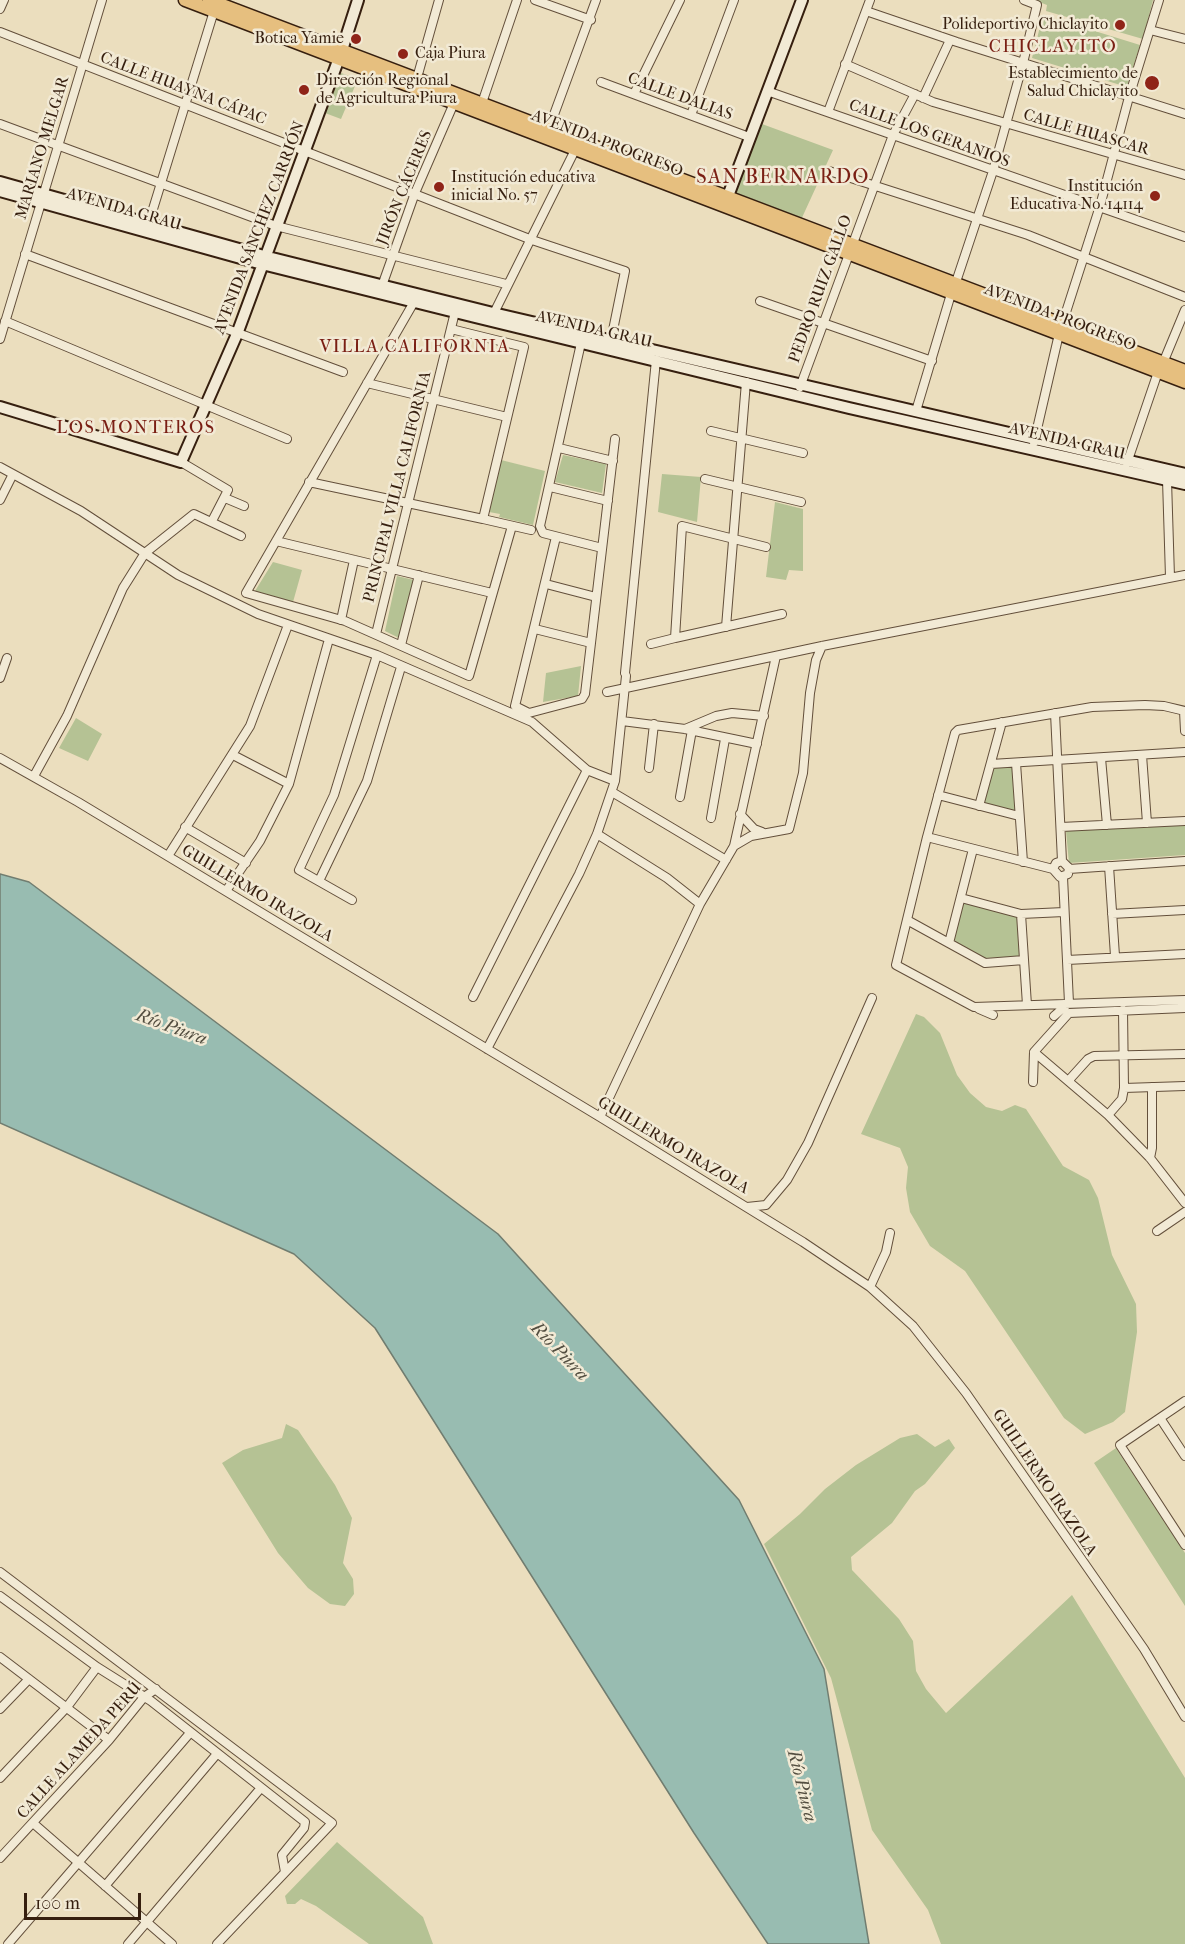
<!DOCTYPE html>
<html>
<head>
<meta charset="utf-8">
<style>
  body { margin:0 }
  #map { position:relative; width:1185px; height:1944px; overflow:hidden; background:#ebdebe; font-family:"IM FELL French Canon",serif }
  canvas { display:block }
  .scale { position:absolute; left:24px; top:1893px; width:117px; height:27px; box-sizing:border-box; border:3px solid #361f0f; border-top:0; padding-left:8px; font-size:18px; line-height:21px; white-space:nowrap; color:#361f0f; -webkit-text-stroke:4px #f2ead5; paint-order:stroke }
</style>
</head>
<body>
<div id="map">
<canvas width="1185" height="1944"></canvas>
<div class="scale">100 m</div>
</div>
<script>
const c = document.querySelector('canvas').getContext('2d');
c.lineJoin = 'round';
function paint(path, color) { c.fillStyle = color; c.fill(path, 'evenodd'); }
const toPath = rows => new Path2D(rows.map(r => 'M' + r).join(''));
function strokePath(path, color, width, dash) { c.strokeStyle = color; c.lineWidth = width; c.lineCap = dash ? 'butt' : 'round'; c.setLineDash(dash || []); c.stroke(path); }
function drawText(font, color, halo, rows, align = 'center') {
  c.font = font + ' "IM FELL French Canon",serif'; c.lineWidth = 5; c.setLineDash([]); c.textBaseline = 'middle'; c.strokeStyle = halo; c.fillStyle = color; for (const [text, x, y, turn = 0] of rows) {
    c.save(); c.translate(x, y); c.rotate((+turn || 0) * Math.PI / 180); c.textAlign = isNaN(turn) ? turn : align; if (halo) c.strokeText(text, 0, 0); c.fillText(text, 0, 0); c.restore();
  }
}
paint(toPath([
  [1034,0,1153,0,1143,39,1046,11,1047,5],
  [1043,15,1140,45,1127,87,1032,58],
  [341,73,358,79,341,119,325,113],
  [762,124,833,150,800,222,734,196],
  [563,455,606,464,602,493,555,482],
  [501,460,545,471,533,525,499,517,500,514,489,512],
  [662,474,701,477,697,522,658,512],
  [775,502,803,509,803,571,789,570,786,580,766,577],
  [273,562,302,570,293,602,255,591],
  [397,576,414,580,399,638,385,631],
  [581,666,578,696,543,702,546,673],
  [76,718,102,734,88,761,59,748],
  [1013,765,1016,812,983,804,992,766],
  [1185,823,1185,855,1069,863,1066,831],
  [963,902,1017,915,1021,957,984,958,954,942],
  [916,1014,924,1017,940,1033,957,1075,970,1093,986,1107,1002,1111,1015,1105,1026,1109,1063,1166,1089,1180,1098,1198,1112,1255,1136,1304,1137,1332,1125,1412,1113,1422,1085,1434,1064,1418,965,1271,930,1246,910,1212,906,1188,908,1167,900,1148,861,1134],
  [286,1424,298,1430,335,1485,352,1518,343,1563,353,1579,354,1594,345,1606,330,1604,308,1588,278,1553,222,1463,243,1450,282,1438],
  [917,1434,935,1447,949,1439,955,1448,925,1484,915,1491,892,1523,851,1557,852,1570,899,1619,913,1641,916,1671,926,1689,946,1713,1072,1595,1185,1778,1185,1944,941,1944,928,1910,872,1830,831,1678,764,1544,800,1514,825,1489,856,1465,900,1438],
  [1116,1448,1185,1553,1185,1606,1094,1463],
  [337,1842,423,1917,433,1944,369,1944,316,1906,301,1899,295,1904,287,1904,285,1896]
]), '#b5c294');
const water = toPath([
  [0,874,29,882,498,1234,739,1500,824,1669,869,1944,768,1944,694,1833,375,1328,294,1254,0,1123,0,874]
]);
paint(water, '#98bcb1');
strokePath(water, '#717d70', 1.5);
const street = toPath([
  [535,0,591,20],
  [0,9,4,0],
  [866,11,957,42,1185,114],
  [1150,30,1185,39],
  [0,32,532,240,625,271,610,345],
  [845,64,933,102,1185,175],
  [417,78,439,0],
  [601,82,749,137],
  [767,91,1185,237],
  [634,94,680,0],
  [923,98,950,40],
  [482,103,517,0],
  [828,112,870,0],
  [691,115,734,0],
  [0,124,276,226,506,284],
  [548,131,596,0],
  [829,171,1028,235,1185,297],
  [149,222,214,11],
  [25,254,343,372],
  [383,283,415,193,454,103],
  [955,285,993,171,1023,63,1037,5,1024,0],
  [760,301,932,361],
  [414,302,246,593,345,621,469,676,512,526],
  [492,317,575,150],
  [5,321,287,439],
  [451,329,524,347,483,519,531,530],
  [0,339,102,0],
  [581,343,540,526,543,533,602,548],
  [1163,363,1185,310],
  [367,383,507,417],
  [800,387,893,135,915,94],
  [916,411,951,294],
  [711,431,803,453],
  [1034,442,1059,334,1100,206,1129,97,1159,0],
  [559,448,613,461],
  [181,462,228,490,212,521],
  [1127,463,1158,372],
  [0,467,81,511,178,575,258,614,377,655,532,722,587,770],
  [705,479,801,502],
  [1167,480,1170,577],
  [309,482,483,519],
  [550,487,608,501],
  [225,498,244,506],
  [0,500,13,474],
  [556,537,515,706,529,713,582,699,585,694,615,439],
  [276,541,492,593],
  [766,547,682,526,675,638,782,614],
  [546,584,596,597],
  [341,620,354,560],
  [726,627,746,382],
  [535,629,591,643],
  [376,634,455,312],
  [651,644,675,638],
  [401,645,419,575],
  [625,673,656,360],
  [0,678,7,658],
  [607,692,822,646,1185,575],
  [1184,711,1185,731],
  [1185,711,1164,706,1145,705,1092,707,958,730,955,733,927,837,896,965,974,1007,1185,1000],
  [1055,713,1062,861,1069,868,1068,874,1060,877,1053,869,1056,863,1062,861],
  [622,721,685,729,757,744],
  [685,729,716,716,732,713,764,716],
  [233,755,289,784],
  [1142,755,1147,823],
  [0,758,78,802,600,1117,803,1242,870,1287,913,1326,966,1393,1144,1649,1185,1717],
  [1101,758,1107,825],
  [1016,763,1023,862],
  [991,764,1185,752],
  [649,768,654,724],
  [34,776,67,716,123,588,145,553,194,514,241,536],
  [615,781,626,676],
  [612,792,726,860],
  [938,795,1019,816],
  [680,797,692,730],
  [979,806,1002,722],
  [740,814,754,829,762,832],
  [711,818,725,739],
  [185,827,246,863],
  [1061,827,1185,821],
  [597,834,667,878,700,904],
  [927,837,1053,869],
  [734,846,751,836,789,829,803,773,810,693,816,660,822,646],
  [168,856,250,726,288,625],
  [1109,866,1115,956],
  [1069,869,1185,861],
  [319,881,367,781,401,667],
  [226,891,260,841,289,784,329,639],
  [961,898,1021,914,1064,912],
  [352,900,299,870,334,795,377,655],
  [1021,914,1027,1005],
  [1112,914,1185,910],
  [907,920,985,963,1024,960],
  [949,943,973,849],
  [1067,960,1185,954],
  [473,997,587,770,615,781,597,834,579,874,487,1049],
  [979,1009,993,1015],
  [1123,1010,1124,1088],
  [1054,1016,1069,1003,1063,877],
  [1034,1052,1108,1115,1150,1158,1185,1203],
  [1069,1080,1088,1059,1094,1056,1185,1054],
  [1033,1082,1034,1052,1069,1013,1185,1008],
  [1108,1115,1122,1099,1124,1088,1185,1086],
  [600,1117,700,904,734,846,776,656],
  [1150,1158,1152,1148,1152,1087],
  [747,1207,766,1205,787,1180,808,1143,872,998],
  [1157,1231,1185,1212],
  [870,1287,886,1252,890,1233],
  [1185,1401,1120,1445,1185,1545],
  [1160,1418,1185,1456],
  [0,1572,332,1823,217,1944],
  [0,1596,97,1667,151,1701,305,1822,304,1828,282,1855,285,1872],
  [0,1657,109,1740],
  [0,1709,29,1679],
  [0,1778,67,1707,97,1667],
  [33,1823,172,1944],
  [0,1858,109,1740,144,1697,156,1689],
  [105,1886,216,1755],
  [8,1944,190,1733],
  [128,1944,260,1789]
]);
const secondary = toPath([
  [0,182,264,256,493,313,1185,474],
  [0,191,262,264,475,317,849,408,1185,484],
  [725,204,802,0],
  [0,407,181,462,237,334,342,50,358,0]
]);
const primary = toPath([
  [185,0,1185,382],
  [209,0,1185,371]
]);
strokePath(street, '#634f3b', 10);
strokePath(secondary, '#361f0f', 14);
strokePath(primary, '#361f0f', 15);
strokePath(street, '#f2ead5', 8);
strokePath(secondary, '#f2ead5', 10);
strokePath(primary, '#e6bf7f', 12);
for (const [x, y, r, color] of [
  [1120,25,6,"#8f2418"],
  [356,39,6,"#8f2418"],
  [403,54,6,"#8f2418"],
  [1152,83,8,"#8f2418"],
  [304,90,6,"#8f2418"],
  [439,187,6,"#8f2418"],
  [1155,196,6,"#8f2418"]
]) { const dot = new Path2D(); dot.arc(x, y, r, 0, 2 * Math.PI); c.fillStyle = color; c.fill(dot); strokePath(dot, '#f2ead5', 2); }
drawText('16px', '#361f0f', '#f2ead5', [
  ["Polideportivo Chiclayito",1108,25],
  ["Botica Yamie",344,39],
  ["Caja Piura",415,54,"left"],
  ["Establecimiento de",1138,74],
  ["Salud Chiclayito",1138,92],
  ["Dirección Regional",316,81,"left"],
  ["de Agricultura Piura",316,99,"left"],
  ["Institución educativa",451,178,"left"],
  ["inicial No. 57",451,196,"left"],
  ["Institución",1143,187],
  ["Educativa No. 14114",1143,205]
], 'right');
drawText('16px', '#361f0f', '#f2ead5', [
  ["CALLE HUAYNA CÁPAC",183,89,21],
  ["CALLE DALIAS",680,97,20],
  ["CALLE HUASCAR",1086,133,16],
  ["CALLE LOS GERANIOS",929,134,20],
  ["AVENIDA PROGRESO",607,144,21],
  ["MARIANO MELGAR",43,148,-73],
  ["JIRÓN CÁCERES",405,188,-68],
  ["AVENIDA GRAU",124,210,16],
  ["AVENIDA SÁNCHEZ CARRIÓN",260,228,-69],
  ["PEDRO RUIZ GALLO",821,289,-70],
  ["AVENIDA PROGRESO",1060,318,21],
  ["AVENIDA GRAU",594,330,13],
  ["AVENIDA GRAU",1067,442,13],
  ["PRINCIPAL VILLA CALIFORNIA",398,487,-76],
  ["GUILLERMO IRAZOLA",257,894,31],
  ["GUILLERMO IRAZOLA",673,1146,31],
  ["GUILLERMO IRAZOLA",1044,1483,56],
  ["CALLE ALAMEDA PERÚ",80,1751,-48]
]);
c.letterSpacing = '1.5px';
drawText('18px', '#7a1f14', '#f2ead5', [
  ["CHICLAYITO",1053,48],
  ["VILLA CALIFORNIA",415,348],
  ["LOS MONTEROS",136,429]
]);
c.letterSpacing = '0px';
drawText('italic 18px', '#534e40', '#f2ead5', [
  ["Río Piura",171,1028,20],
  ["Río Piura",559,1352,46],
  ["Río Piura",801,1786,76]
]);
c.letterSpacing = '1.5px';
drawText('20px', '#7a1f14', '#f2ead5', [
  ["SAN BERNARDO",783,178]
]);
c.letterSpacing = '0px';
</script>
</body>
</html>
